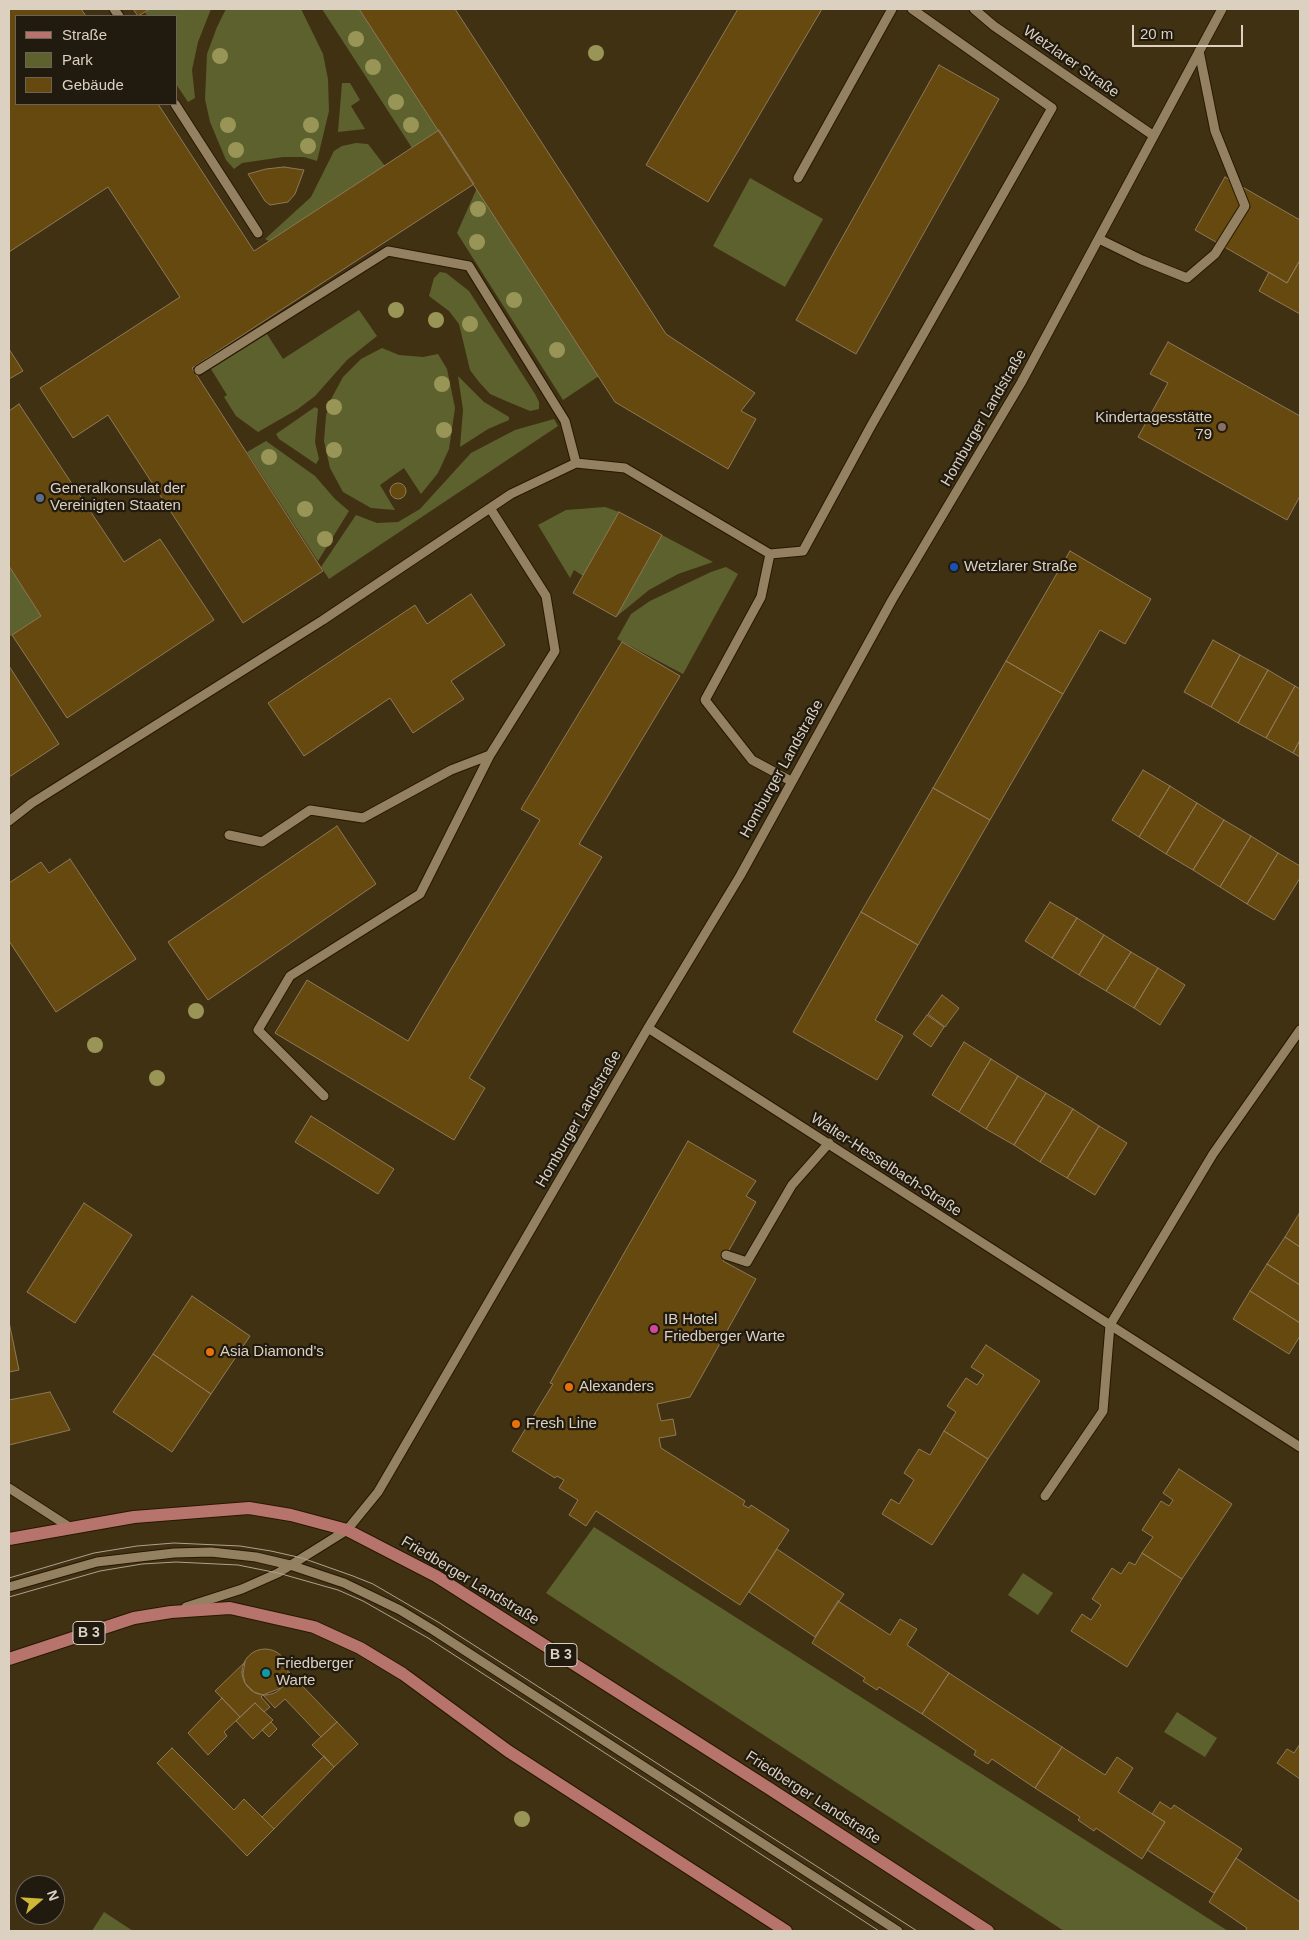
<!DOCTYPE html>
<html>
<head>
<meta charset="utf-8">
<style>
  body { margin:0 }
  #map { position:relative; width:1309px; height:1940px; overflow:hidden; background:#413113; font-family:Arial,sans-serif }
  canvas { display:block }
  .frame { position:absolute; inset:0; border:10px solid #dcd1c1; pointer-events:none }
  .legend { position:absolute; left:15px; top:15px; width:162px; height:90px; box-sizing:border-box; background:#211a0e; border:1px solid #6c6356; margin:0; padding:6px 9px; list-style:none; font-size:15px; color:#dcd1c1 }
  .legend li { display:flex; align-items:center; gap:10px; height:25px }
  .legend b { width:25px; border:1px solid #6c6356 }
  .north { position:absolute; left:15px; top:1875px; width:50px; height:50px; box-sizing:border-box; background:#211a0e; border:1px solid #6c6356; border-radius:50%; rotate:71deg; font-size:14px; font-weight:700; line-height:20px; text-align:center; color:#dcd1c1 }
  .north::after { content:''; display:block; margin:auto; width:18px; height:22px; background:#cfb837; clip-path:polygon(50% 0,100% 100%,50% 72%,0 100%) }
  .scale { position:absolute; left:1132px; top:25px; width:111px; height:22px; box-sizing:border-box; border:2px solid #dcd1c1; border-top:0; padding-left:6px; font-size:15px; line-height:18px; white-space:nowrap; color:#dcd1c1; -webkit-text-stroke:4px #211a0e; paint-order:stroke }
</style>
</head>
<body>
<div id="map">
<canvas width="1309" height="1940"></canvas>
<div class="frame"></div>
<ul class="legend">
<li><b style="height:6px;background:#b7746c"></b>Straße</li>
<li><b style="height:14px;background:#5d612e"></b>Park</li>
<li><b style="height:14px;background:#66490e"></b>Gebäude</li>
</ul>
<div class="north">N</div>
<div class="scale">20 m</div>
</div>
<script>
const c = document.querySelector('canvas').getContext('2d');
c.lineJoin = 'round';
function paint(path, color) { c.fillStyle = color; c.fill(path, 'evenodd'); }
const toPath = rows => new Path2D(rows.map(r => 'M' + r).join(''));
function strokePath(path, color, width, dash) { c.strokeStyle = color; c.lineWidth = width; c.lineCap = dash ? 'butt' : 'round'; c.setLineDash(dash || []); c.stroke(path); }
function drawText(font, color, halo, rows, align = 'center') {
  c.font = font + ' Arial,sans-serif'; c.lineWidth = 4.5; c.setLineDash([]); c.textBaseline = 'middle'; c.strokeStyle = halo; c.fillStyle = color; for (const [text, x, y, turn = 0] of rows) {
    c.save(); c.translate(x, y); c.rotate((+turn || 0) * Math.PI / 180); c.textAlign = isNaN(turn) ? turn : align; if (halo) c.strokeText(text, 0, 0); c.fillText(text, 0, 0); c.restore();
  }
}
paint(toPath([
  [150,9,211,9,198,42,192,70,195,98,188,102,176,84,176,16,147,16,145,12],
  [226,9,301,9,303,13,323,54,328,79,329,111,317,161,304,157,283,157,242,163,234,169,226,160,210,122,205,99,207,54,217,27],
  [322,9,359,9,439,130,412,148],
  [342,83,350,83,360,100,351,106,365,129,338,132],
  [356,143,368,144,385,166,269,241,265,239,311,197,334,151,342,146],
  [750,178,823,219,785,287,713,246],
  [477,188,599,376,563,400,457,233],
  [440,272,446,273,469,291,535,394,539,402,539,409,530,411,506,401,490,394,479,382,470,370,459,324,449,311,429,296,434,278],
  [359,310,377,336,347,360,315,396,298,409,258,432,236,416,224,397,227,395,211,369,267,334,283,359],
  [382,348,399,355,423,357,438,354,447,369,455,408,449,449,438,473,421,494,404,468,380,485,395,510,371,508,343,492,330,468,324,441,326,416,329,403,343,377,361,359],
  [458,376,484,402,509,417,509,420,488,429,460,447,463,410],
  [315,407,318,409,315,442,319,459,316,464,279,439,276,434],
  [554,419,558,426,329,579,321,567,356,515,377,523,398,522,420,509,471,453,515,430],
  [266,441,315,476,335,499,349,511,318,561,247,452],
  [605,507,619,512,583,576,574,570,570,578,538,525,566,510],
  [662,535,713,562,678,574,649,590,616,617],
  [9,566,41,616,9,637],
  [726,567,738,574,683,674,617,639,631,614,650,601,711,572],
  [594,1527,1228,1931,1064,1931,546,1593],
  [1023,1573,1053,1593,1038,1615,1008,1595],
  [1177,1712,1217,1738,1205,1757,1164,1732],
  [104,1912,133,1931,92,1931]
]), '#5d612e');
const building = toPath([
  [9,9,81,9,86,16,16,16,16,104,158,104,254,251,439,130,474,184,192,368,323,571,243,623,108,415,73,438,40,388,180,297,108,187,9,252,9,9],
  [133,9,150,9,138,16,133,9],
  [359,9,455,9,666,334,755,393,741,411,756,419,728,469,615,402,359,9],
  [738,9,822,9,708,202,646,165,738,9],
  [939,65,999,99,856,354,796,320,939,65],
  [284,167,304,170,295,194,288,202,270,205,265,201,248,174,266,169,284,167],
  [1225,177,1300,220,1300,260,1287,283,1195,230,1225,177],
  [1300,260,1300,314,1259,291,1269,272,1287,283,1300,260],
  [1168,342,1300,416,1300,496,1287,520,1138,437,1168,383,1150,374,1168,342],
  [9,349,23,371,9,379,9,349],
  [19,404,124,562,160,539,214,620,67,718,12,635,41,616,9,566,9,411,19,404],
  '390 491a8 8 0 1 1 16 0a8 8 0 1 1-16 0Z',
  [619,512,662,535,616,617,573,593,619,512],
  [1070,551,1151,599,1125,644,1100,630,1063,694,1006,661,1070,551],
  [471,594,505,645,451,681,464,699,413,733,390,698,304,756,268,703,415,605,427,624,471,594],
  [1213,640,1240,655,1211,707,1184,692,1213,640],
  [622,642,680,676,579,844,602,857,469,1078,485,1088,454,1140,275,1033,307,980,408,1041,540,820,521,809,622,642],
  [1240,655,1268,670,1238,723,1211,707,1240,655],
  [1006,661,1063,694,990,820,933,788,1006,661],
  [9,666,59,744,9,777,9,666],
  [1268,670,1295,686,1266,738,1238,723,1268,670],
  [1295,686,1300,689,1300,740,1293,753,1266,738,1295,686],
  [1300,740,1300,757,1293,753,1300,740],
  [1143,770,1170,786,1139,837,1112,820,1143,770],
  [1170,786,1197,803,1166,854,1139,837,1170,786],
  [933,788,990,820,918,945,861,912,933,788],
  [1197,803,1224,820,1193,870,1166,854,1197,803],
  [1224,820,1251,836,1220,887,1193,870,1224,820],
  [337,826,376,884,208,1000,168,942,337,826],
  [1251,836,1278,853,1247,904,1220,887,1251,836],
  [1278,853,1300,866,1300,878,1274,920,1247,904,1278,853],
  [70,859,136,959,56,1012,9,941,9,883,41,862,49,873,70,859],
  [1050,902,1077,918,1052,958,1025,941,1050,902],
  [861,912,918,945,875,1020,903,1036,877,1080,793,1032,861,912],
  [1077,918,1104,935,1079,975,1052,958,1077,918],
  [1104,935,1131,952,1106,991,1079,975,1104,935],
  [1131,952,1158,968,1134,1008,1106,991,1131,952],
  [1158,968,1185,985,1160,1025,1134,1008,1158,968],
  [942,995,959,1008,945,1027,928,1014,942,995],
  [927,1015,944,1027,931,1047,913,1034,927,1015],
  [964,1042,991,1059,959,1112,932,1095,964,1042],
  [991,1059,1018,1076,986,1129,959,1112,991,1059],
  [1018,1076,1046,1093,1014,1145,986,1129,1018,1076],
  [1046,1093,1073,1109,1040,1162,1014,1145,1046,1093],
  [1073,1109,1099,1126,1067,1178,1040,1162,1073,1109],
  [311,1116,394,1169,378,1194,295,1142,311,1116],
  [1099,1126,1127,1143,1095,1195,1067,1178,1099,1126],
  [688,1141,756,1181,746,1196,756,1202,723,1261,756,1279,690,1397,657,1404,661,1421,673,1419,676,1435,659,1438,661,1448,745,1501,743,1505,749,1508,751,1505,789,1530,740,1605,596,1511,586,1526,577,1520,569,1515,578,1500,559,1488,564,1480,557,1476,555,1478,512,1451,553,1384,550,1383,688,1141],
  [84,1203,132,1235,75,1323,27,1292,84,1203],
  [1300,1212,1300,1247,1285,1237,1300,1212],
  [1285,1237,1300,1247,1300,1285,1267,1264,1285,1237],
  [1267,1264,1300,1285,1300,1323,1250,1291,1267,1264],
  [1250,1291,1300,1323,1300,1336,1289,1354,1233,1319,1250,1291],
  [192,1296,250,1336,211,1394,153,1354,192,1296],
  [9,1322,19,1370,9,1372,9,1322],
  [986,1345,1040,1381,988,1459,944,1431,956,1412,947,1406,966,1378,977,1385,984,1375,971,1367,986,1345],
  [153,1354,211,1394,172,1452,113,1412,153,1354],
  [50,1392,70,1430,9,1445,9,1400,50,1392],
  [944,1431,988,1459,932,1545,882,1514,891,1499,899,1504,914,1480,904,1473,919,1449,930,1455,944,1431],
  [1179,1469,1232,1504,1182,1579,1142,1553,1153,1537,1142,1530,1161,1501,1169,1506,1173,1500,1163,1493,1179,1469],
  [777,1549,844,1594,815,1637,749,1592,777,1549],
  [1142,1553,1182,1579,1127,1667,1071,1631,1082,1614,1091,1620,1101,1605,1092,1599,1112,1568,1121,1574,1129,1562,1135,1565,1142,1553],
  [838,1601,890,1635,900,1619,917,1629,907,1645,949,1673,922,1714,879,1687,877,1690,863,1681,865,1678,812,1643,838,1601],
  '242 1672a23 23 0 1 1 46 0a23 23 0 1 1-46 0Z',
  [245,1662,243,1674,245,1683,254,1692,263,1695,261,1697,270,1707,264,1712,255,1703,240,1717,215,1691,245,1662],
  [289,1672,337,1722,321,1737,285,1699,275,1708,263,1695,281,1688,289,1672],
  [949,1673,1062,1747,1035,1788,992,1759,988,1764,974,1755,976,1751,922,1714,949,1673],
  [222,1698,240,1717,224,1732,227,1736,208,1755,188,1733,222,1698],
  [255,1703,273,1720,253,1739,236,1721,255,1703],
  [271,1722,277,1729,269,1737,262,1730,271,1722],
  [337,1722,358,1744,334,1767,312,1745,337,1722],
  [1300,1744,1300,1779,1277,1763,1287,1749,1294,1753,1300,1744],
  [1062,1747,1105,1775,1117,1757,1133,1768,1118,1792,1165,1822,1142,1859,1096,1828,1094,1831,1078,1820,1080,1817,1035,1788,1062,1747],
  [172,1748,234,1810,244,1799,274,1829,247,1856,157,1763,172,1748],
  [324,1756,334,1767,274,1829,262,1817,324,1756],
  [1160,1802,1171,1809,1174,1805,1242,1849,1214,1893,1147,1850,1165,1822,1152,1814,1160,1802],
  [1236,1858,1300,1902,1300,1931,1245,1931,1247,1928,1209,1902,1236,1858]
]);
paint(building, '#66490e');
strokePath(building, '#8c795a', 1);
const minor = toPath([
  [114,9,119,16],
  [974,9,994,26,1154,136],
  [175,104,258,233],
  [798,178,892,9],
  [1099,239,1142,260,1187,278,1215,254,1245,206,1215,131,1199,51],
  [199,370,388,251,469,266,565,421,576,463,625,468,770,554,761,597,705,700,752,760,791,781],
  [770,554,803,551,871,426,1052,108,912,9],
  [9,821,32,803,323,620,511,494,576,463],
  [229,835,262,842,310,810,363,818,451,770,490,755],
  [648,1028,1300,1447],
  [324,1096,258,1030,290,976,420,894,490,755,555,651,546,596,490,508],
  [726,1255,747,1262,792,1185,829,1143],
  [9,1488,71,1528],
  [1045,1496,1103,1411,1110,1325,1213,1154,1300,1030],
  [9,1587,97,1562,174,1553,211,1552,256,1557,290,1565,344,1583,400,1610,433,1630,898,1931],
  [186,1607,242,1589,278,1573,347,1530,378,1492,648,1028,740,876,892,600,1021,383,1222,9]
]);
const major = toPath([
  [9,1539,134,1517,249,1508,291,1515,347,1530,436,1576,770,1789,988,1931],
  [9,1659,134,1618,171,1612,230,1608,314,1627,360,1648,403,1674,508,1751,786,1931]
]);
strokePath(minor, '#271800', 11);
strokePath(major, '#271800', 14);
strokePath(minor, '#948162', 9);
strokePath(major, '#b7746c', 12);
strokePath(toPath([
  [9,1578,94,1553,137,1546,174,1543,240,1546,271,1551,302,1558,353,1576,373,1584,438,1622,917,1931],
  [9,1597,100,1571,142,1564,176,1562,238,1565,278,1573,338,1590,363,1601,428,1638,879,1931]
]), '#aea28e', 1);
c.fillStyle = '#989557';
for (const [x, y] of [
  [356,39],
  [596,53],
  [220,56],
  [373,67],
  [396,102],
  [228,125],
  [311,125],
  [411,125],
  [308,146],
  [236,150],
  [478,209],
  [477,242],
  [514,300],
  [396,310],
  [436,320],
  [470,324],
  [557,350],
  [442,384],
  [334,407],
  [444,430],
  [334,450],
  [269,457],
  [305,509],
  [325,539],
  [196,1011],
  [95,1045],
  [157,1078],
  [522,1819]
]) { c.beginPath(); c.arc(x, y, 8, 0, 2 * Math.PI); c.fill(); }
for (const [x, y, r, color] of [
  [1222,427,5,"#8d6e63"],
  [40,498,5,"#5c6f8a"],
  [954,567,5,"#1a4fb4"],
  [654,1329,5,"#d1479c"],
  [210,1352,5,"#e8710a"],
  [569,1387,5,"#e8710a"],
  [516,1424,5,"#e8710a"],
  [266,1673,5,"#0f9aa8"]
]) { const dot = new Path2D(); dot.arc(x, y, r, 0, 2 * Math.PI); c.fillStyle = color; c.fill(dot); strokePath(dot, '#211a0e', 2); }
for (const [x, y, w] of [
  [89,1633,32],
  [561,1655,32]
]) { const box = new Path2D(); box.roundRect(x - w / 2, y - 11.5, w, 23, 4); c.fillStyle = '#211a0e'; c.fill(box); strokePath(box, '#dcd1c1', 1); }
drawText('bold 14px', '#dcd1c1', null, [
  ["B 3",89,1633],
  ["B 3",561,1655]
]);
drawText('15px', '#dcd1c1', '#211a0e', [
  ["Wetzlarer Straße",1071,62,35],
  ["Homburger Landstraße",984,418,-60],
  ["Homburger Landstraße",782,769,-61],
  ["Homburger Landstraße",579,1119,-60],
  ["Walter-Hesselbach-Straße",886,1165,33],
  ["Friedberger Landstraße",470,1581,31],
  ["Friedberger Landstraße",813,1798,33]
]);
drawText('15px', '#dcd1c1', '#211a0e', [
  ["Kindertagesstätte",1212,418,"right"],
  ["79",1212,435,"right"],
  ["Generalkonsulat der",50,489],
  ["Vereinigten Staaten",50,506],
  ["Wetzlarer Straße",964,567],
  ["IB Hotel",664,1320],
  ["Friedberger Warte",664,1337],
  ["Asia Diamond's",220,1352],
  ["Alexanders",579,1387],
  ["Fresh Line",526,1424],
  ["Friedberger",276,1664],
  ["Warte",276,1681]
], 'left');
</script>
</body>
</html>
